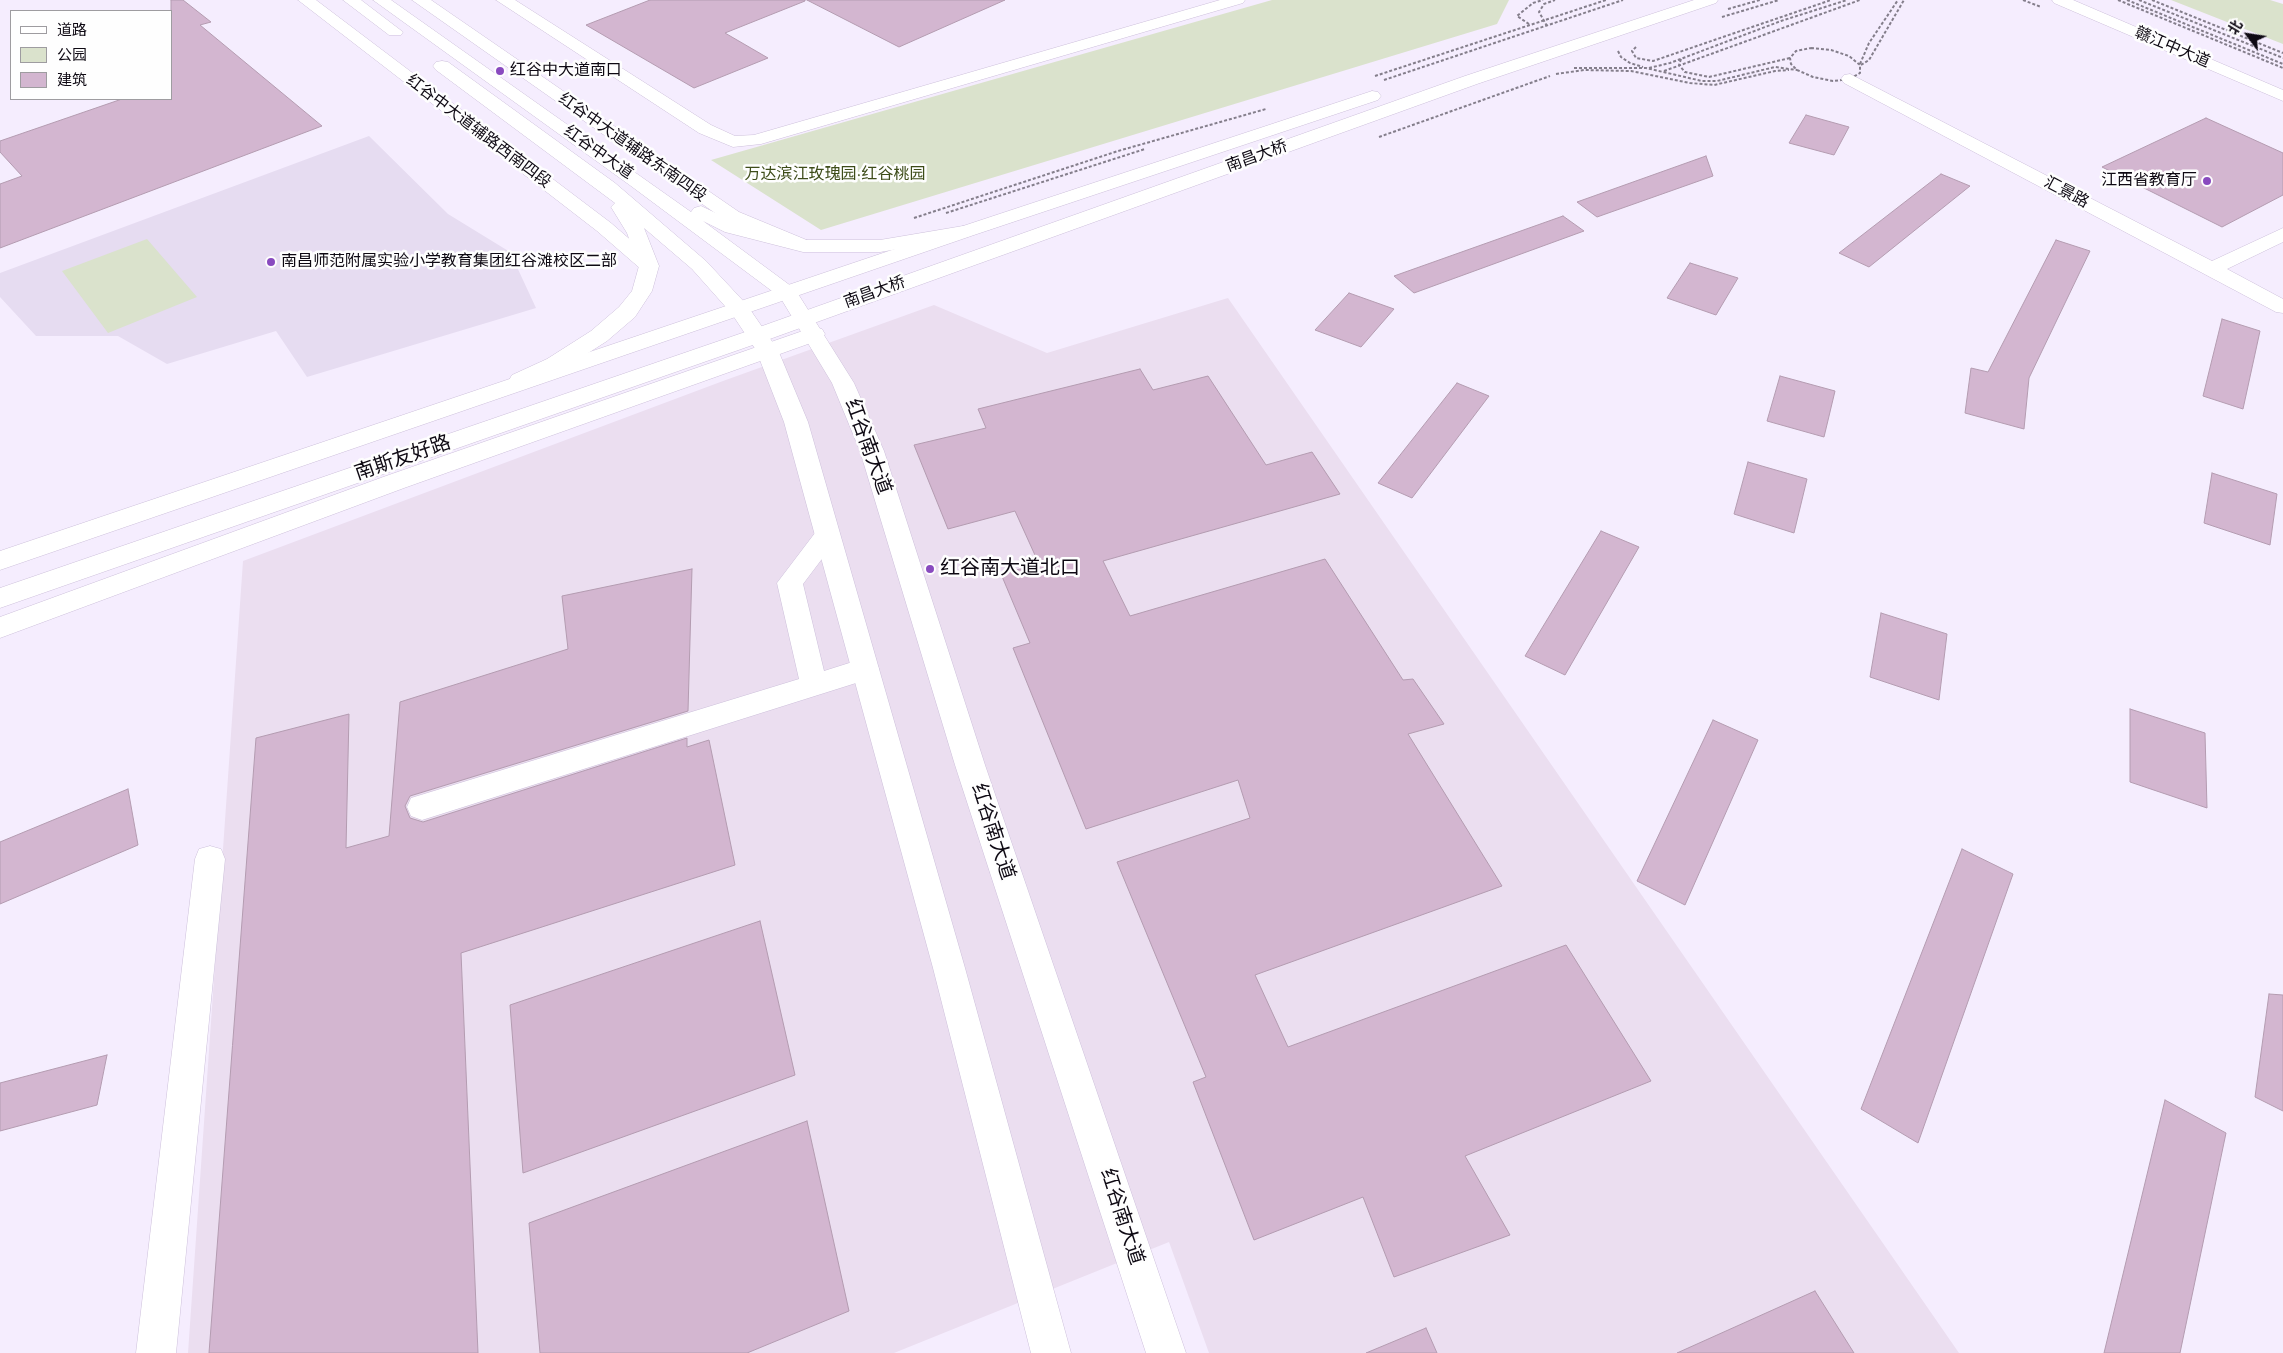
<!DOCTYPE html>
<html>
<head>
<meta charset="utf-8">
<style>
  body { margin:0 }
  #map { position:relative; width:2283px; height:1353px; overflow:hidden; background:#f5edfe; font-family:Jost,"Noto Sans SC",sans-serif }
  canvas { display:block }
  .legend { position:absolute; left:10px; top:10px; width:162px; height:90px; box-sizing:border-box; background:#fefefe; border:1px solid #9e9ca0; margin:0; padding:6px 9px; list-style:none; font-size:15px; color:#0e0913 }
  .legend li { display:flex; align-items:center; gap:10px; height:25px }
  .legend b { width:25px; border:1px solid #9e9ca0 }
  .north { position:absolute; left:2223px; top:10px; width:50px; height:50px; -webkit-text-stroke:4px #fefefe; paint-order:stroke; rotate:301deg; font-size:14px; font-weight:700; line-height:20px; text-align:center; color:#0e0913 }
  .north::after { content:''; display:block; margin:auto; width:18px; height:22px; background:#0e0913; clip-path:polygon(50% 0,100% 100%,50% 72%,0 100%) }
</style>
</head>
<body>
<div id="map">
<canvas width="2283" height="1353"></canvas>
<ul class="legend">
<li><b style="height:6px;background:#fff"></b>道路</li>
<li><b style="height:14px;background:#dae2cc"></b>公园</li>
<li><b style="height:14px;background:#d3b6d0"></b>建筑</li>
</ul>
<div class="north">北</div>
</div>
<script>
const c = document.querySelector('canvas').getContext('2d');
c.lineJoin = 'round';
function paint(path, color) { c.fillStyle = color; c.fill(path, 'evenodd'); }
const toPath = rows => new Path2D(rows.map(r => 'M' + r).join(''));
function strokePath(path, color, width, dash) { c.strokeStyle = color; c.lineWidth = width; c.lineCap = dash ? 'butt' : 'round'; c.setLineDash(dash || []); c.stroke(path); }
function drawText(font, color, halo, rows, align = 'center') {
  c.font = font + ' Jost,"Noto Sans SC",sans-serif'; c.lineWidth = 5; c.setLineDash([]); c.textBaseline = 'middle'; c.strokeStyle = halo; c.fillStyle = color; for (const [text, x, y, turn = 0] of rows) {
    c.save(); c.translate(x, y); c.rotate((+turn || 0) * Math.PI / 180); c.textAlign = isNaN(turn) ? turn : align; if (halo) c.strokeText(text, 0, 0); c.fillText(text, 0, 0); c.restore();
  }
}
paint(toPath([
  [1228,298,1959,1353,1209,1353,1169,1242,894,1353,188,1353,243,561,723,381,934,305,1047,353]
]), '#ebdef0');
paint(toPath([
  [369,136,448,214,510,252,536,308,307,377,276,331,167,364,118,336,36,336,0,297,0,273]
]), '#e6dcf1');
paint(toPath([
  [1272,0,1509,0,1497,24,821,230,711,160],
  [2171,0,2270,0,2283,4,2283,44],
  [147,239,197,297,108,333,62,271]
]), '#dae2cc');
const building = toPath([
  [171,0,183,0,211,22,200,25,322,126,0,248,0,184,22,176,0,152,0,141,122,99,171,99,171,0],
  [650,0,805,0,805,1,725,33,768,58,694,88,586,25,650,0],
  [807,0,1005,0,899,47,807,0],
  [1806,115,1849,127,1834,155,1789,143,1806,115],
  [2206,118,2283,153,2283,195,2222,227,2102,167,2206,118],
  [1706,156,1713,176,1597,217,1577,202,1706,156],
  [1941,174,1970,186,1869,267,1839,253,1941,174],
  [1563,216,1584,231,1414,293,1394,276,1563,216],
  [2056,240,2090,251,2029,378,2024,429,1965,413,1971,368,1988,372,2056,240],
  [1690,263,1738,278,1716,315,1667,298,1690,263],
  [1349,293,1394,309,1361,347,1315,330,1349,293],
  [2222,319,2260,331,2243,409,2203,396,2222,319],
  [1140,369,1153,390,1208,376,1266,465,1312,452,1340,494,1103,561,1130,616,1325,559,1403,680,1413,679,1444,724,1408,734,1502,886,1255,975,1288,1047,1566,945,1651,1081,1465,1156,1510,1235,1394,1277,1363,1197,1254,1240,1193,1082,1206,1077,1117,862,1250,818,1238,780,1086,829,1013,648,1030,643,1001,574,1039,564,1015,511,948,529,914,445,986,428,978,409,1140,369],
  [1780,376,1835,391,1824,437,1767,421,1780,376],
  [1457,383,1489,396,1412,498,1378,483,1457,383],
  [1748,462,1807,479,1794,533,1734,514,1748,462],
  [2212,473,2277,494,2270,545,2204,523,2212,473],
  [1601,531,1639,547,1565,675,1525,656,1601,531],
  [692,569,688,711,410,796,405,806,410,818,423,822,687,738,687,747,709,740,735,865,461,953,478,1353,209,1353,256,738,349,714,346,848,389,836,400,702,568,649,562,596,692,569],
  [1881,613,1947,634,1939,700,1870,677,1881,613],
  [2130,709,2205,733,2207,808,2130,782,2130,709],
  [1713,720,1758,740,1685,905,1637,881,1713,720],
  [128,789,138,845,0,904,0,842,128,789],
  [1962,849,2013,874,1918,1143,1861,1109,1962,849],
  [760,921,795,1075,523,1173,510,1005,760,921],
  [2269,994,2283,995,2283,1111,2255,1097,2269,994],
  [107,1055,97,1105,0,1131,0,1083,107,1055],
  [2165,1100,2226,1133,2180,1353,2104,1353,2165,1100],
  [807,1121,849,1311,747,1353,540,1353,529,1223,807,1121],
  [1815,1291,1854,1353,1677,1353,1815,1291],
  [1426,1328,1437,1353,1366,1353,1426,1328]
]);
paint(building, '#d3b6d0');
strokePath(building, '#b49cb1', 1);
const minor = toPath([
  [298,0,316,0,611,223,656,262,659,266,656,270,649,272,642,270,597,231,298,0],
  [412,0,431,0,739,212,809,241,812,245,809,249,802,251,795,249,725,220,412,0],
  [496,0,515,0,711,125,735,136,754,135,1220,0,1245,0,1243,3,761,144,733,147,699,133,496,0],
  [1850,74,2212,261,2283,228,2283,242,2227,269,2283,299,2283,313,2276,312,1844,83,1841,79,1844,75,1850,74],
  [814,327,822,329,825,334,822,339,404,488,0,638,0,617,386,476,814,327],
  [827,526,836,529,840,535,803,584,824,671,865,658,875,661,879,669,875,677,422,820,411,816,407,807,411,798,799,679,777,583,818,529,827,526],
  [210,846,221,849,225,859,176,1353,136,1353,195,859,199,849,210,846]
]);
const major = toPath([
  [343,0,361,0,403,32,401,35,389,35,343,0],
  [373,0,391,0,691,212,694,208,701,206,739,224,803,240,880,240,963,226,970,228,973,232,970,236,963,238,880,252,803,252,725,232,703,221,795,289,854,383,884,451,985,765,1186,1353,1146,1353,955,765,860,451,832,383,780,297,631,186,373,0],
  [2052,0,2073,0,2283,90,2283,101,2054,3,2052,0],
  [442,61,448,62,615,183,706,261,747,305,778,350,808,422,965,968,1071,1353,1031,1353,933,968,784,422,756,350,732,314,692,269,644,228,659,266,652,291,635,317,607,341,563,369,528,385,520,387,512,385,509,380,512,375,547,359,591,331,619,307,632,291,639,266,627,233,611,207,615,203,436,70,433,66,436,62,442,61]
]);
const highway = toPath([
  [1694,0,1718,0,1716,3,1477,84,767,340,0,608,0,588,751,330,1465,76,1694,0],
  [1372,91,1378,92,1381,96,1378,100,971,236,0,570,0,551,957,228,1372,91]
]);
strokePath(minor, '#cdc0db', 1);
strokePath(major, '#cdc0db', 1);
strokePath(highway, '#cdc0db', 1);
strokePath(toPath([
  [2023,0,2041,7],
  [2118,0,2283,68],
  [2127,0,2283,64],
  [2139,0,2283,58],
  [2152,0,2283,53],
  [1728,9,1760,0],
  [1722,17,1779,0],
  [1529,24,1517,16,1533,3,1543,0],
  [1547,26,1539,12,1544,4,1555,0],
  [1636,47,1632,51,1636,58,1653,61,1831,0],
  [1811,48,1831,50,1849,56,1860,65,1860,73,1850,79,1833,81,1813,77,1797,70,1791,64,1790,58,1796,51,1811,48],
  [1618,51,1621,57,1630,63,1643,67],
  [1681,59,1679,65,1685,72,1709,77,1790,58],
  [1860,64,1869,43,1898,0],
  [1861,65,1869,60,1904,0],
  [1574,68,1646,68,1702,81,1717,81,1775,67,1797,70],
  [1649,68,1670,63,1781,21,1847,0],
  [1664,71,1860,0],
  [1556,74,1584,70,1631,71,1690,83,1714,85,1775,71,1789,70],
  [1375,76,1606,0],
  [1384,80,1623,0],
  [1379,137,1550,76],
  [946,213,1145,149],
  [914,218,1118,151,1266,109]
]), '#847e8b', 2, [3, 2]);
paint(minor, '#fff');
paint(major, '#fff');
paint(highway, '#fff');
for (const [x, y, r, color] of [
  [500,71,5,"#894abf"],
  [2207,181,5,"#894abf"],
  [271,262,5,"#894abf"],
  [930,569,5,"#894abf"]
]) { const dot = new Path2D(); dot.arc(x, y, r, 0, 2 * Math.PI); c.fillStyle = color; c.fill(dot); strokePath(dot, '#fefefe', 2); }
drawText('16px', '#0e0913', '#fefefe', [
  ["赣江中大道",2172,48,23],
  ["红谷中大道辅路西南四段",478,132,37],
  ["红谷中大道辅路东南四段",632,148,35],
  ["红谷中大道",598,153,35],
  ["南昌大桥",1257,157,-20],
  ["汇景路",2066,193,28],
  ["南昌大桥",875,293,-20]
]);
drawText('16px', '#0e0913', '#fefefe', [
  ["红谷中大道南口",510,71],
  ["江西省教育厅",2197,181,"right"],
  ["南昌师范附属实验小学教育集团红谷滩校区二部",281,262]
], 'left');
drawText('16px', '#3d4c19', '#fefefe', [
  ["万达滨江玫瑰园·红谷桃园",835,175]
]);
drawText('20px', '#0e0913', '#fefefe', [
  ["红谷南大道",867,447,70],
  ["南斯友好路",403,459,-19],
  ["红谷南大道",992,832,72],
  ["红谷南大道",1121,1217,72]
]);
drawText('20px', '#0e0913', '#fefefe', [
  ["红谷南大道北口",940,569]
], 'left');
</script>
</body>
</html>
